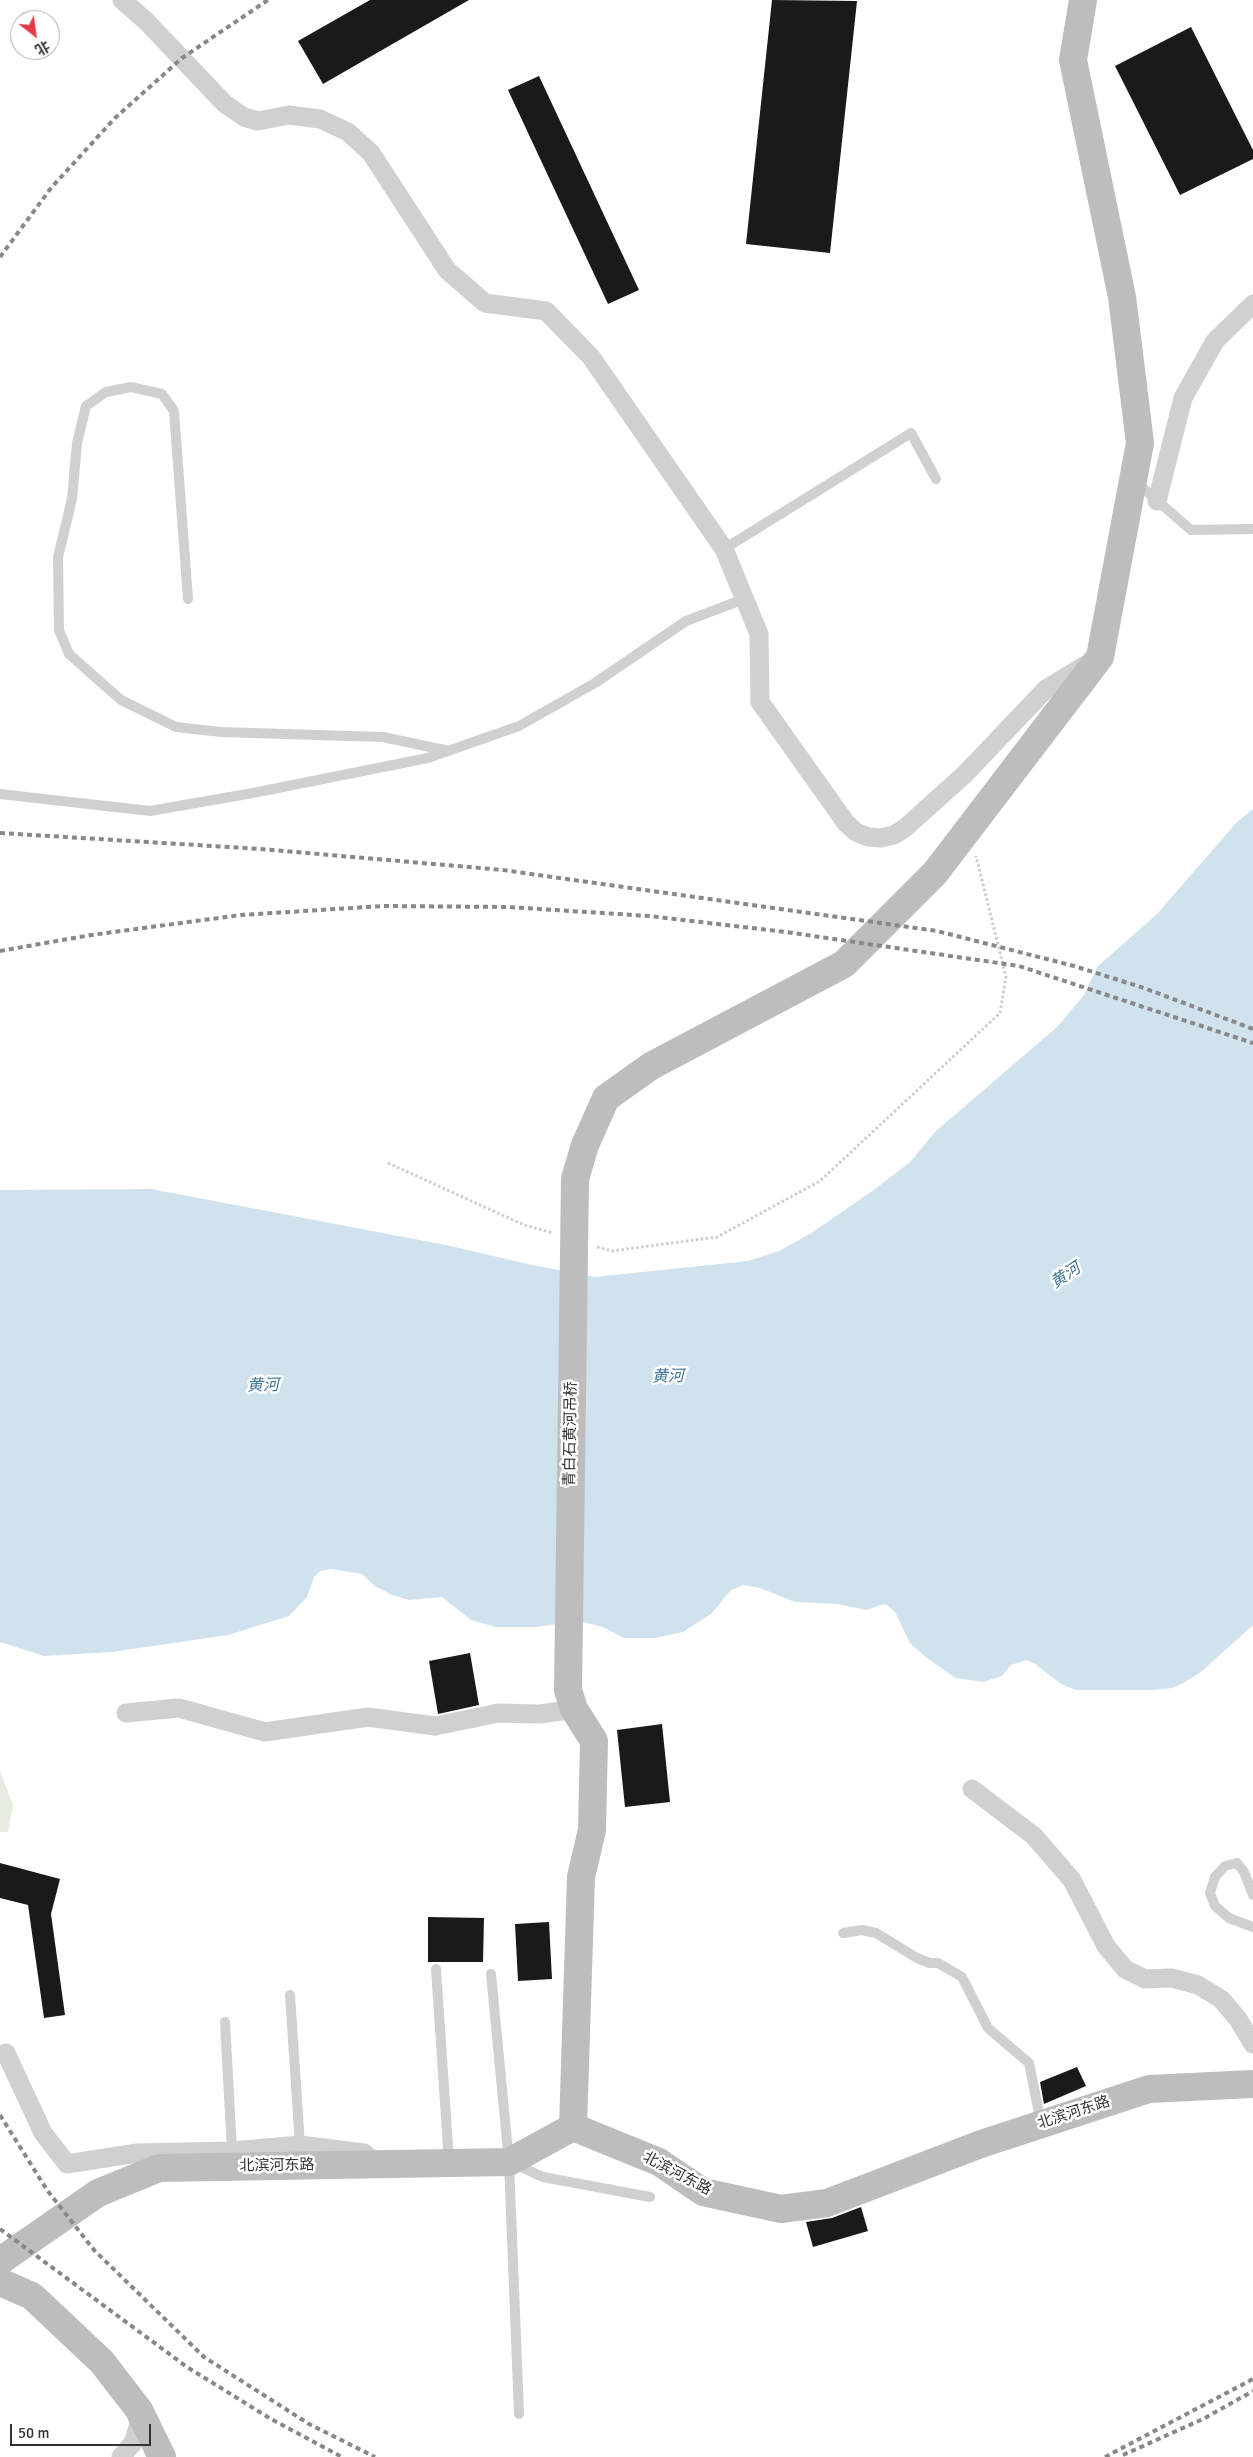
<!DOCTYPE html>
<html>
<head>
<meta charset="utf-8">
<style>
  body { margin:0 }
  #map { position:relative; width:1253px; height:2457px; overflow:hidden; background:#fff; font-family:Signika,"Noto Sans SC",sans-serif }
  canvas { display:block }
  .north { position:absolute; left:10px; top:10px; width:50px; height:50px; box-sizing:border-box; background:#fff; border:1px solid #adadad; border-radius:50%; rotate:150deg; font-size:14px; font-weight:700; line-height:20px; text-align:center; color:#333 }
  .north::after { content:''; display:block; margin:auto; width:18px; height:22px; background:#e63946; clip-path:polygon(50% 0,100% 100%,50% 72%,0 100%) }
  .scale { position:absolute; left:10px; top:2424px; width:141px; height:22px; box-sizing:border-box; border:2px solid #333; border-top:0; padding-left:6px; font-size:15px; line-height:18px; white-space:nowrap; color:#333; -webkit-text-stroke:4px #fff; paint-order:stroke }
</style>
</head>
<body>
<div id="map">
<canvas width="1253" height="2457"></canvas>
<div class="north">北</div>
<div class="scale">50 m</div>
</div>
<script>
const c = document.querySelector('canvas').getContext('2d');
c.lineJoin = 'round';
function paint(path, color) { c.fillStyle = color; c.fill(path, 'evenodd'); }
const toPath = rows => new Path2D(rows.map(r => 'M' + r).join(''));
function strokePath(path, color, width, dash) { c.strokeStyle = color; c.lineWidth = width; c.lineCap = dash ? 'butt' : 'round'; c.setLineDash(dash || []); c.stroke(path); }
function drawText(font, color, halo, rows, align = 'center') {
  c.font = font + ' Signika,"Noto Sans SC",sans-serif'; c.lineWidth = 5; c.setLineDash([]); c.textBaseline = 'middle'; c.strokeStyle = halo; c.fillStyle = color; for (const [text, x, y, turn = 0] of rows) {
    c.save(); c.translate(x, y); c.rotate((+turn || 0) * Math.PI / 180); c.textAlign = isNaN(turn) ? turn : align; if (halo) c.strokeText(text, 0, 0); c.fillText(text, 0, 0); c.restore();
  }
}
paint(toPath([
  [0,1771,13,1805,8,1832,0,1832]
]), '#e6ecdf');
paint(toPath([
  [1253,809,1253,1625,1201,1672,1185,1682,1172,1688,1154,1690,1076,1690,1061,1684,1035,1664,1026,1660,1011,1665,1002,1676,983,1682,956,1678,928,1659,910,1643,895,1612,887,1605,884,1604,866,1610,838,1604,795,1602,760,1588,744,1585,731,1590,712,1613,683,1632,654,1638,624,1638,603,1627,579,1621,535,1627,496,1627,471,1620,442,1597,409,1600,392,1595,375,1586,362,1574,331,1569,320,1571,314,1577,307,1597,289,1616,228,1635,112,1652,44,1656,0,1642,0,1190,151,1189,446,1245,532,1265,595,1277,748,1261,779,1251,813,1232,875,1189,910,1162,935,1132,1058,1026,1084,995,1098,966,1157,914,1237,822]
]), '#cfe2ee');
paint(toPath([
  [370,0,469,0,323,84,298,41],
  [772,0,857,1,830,253,746,244],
  [1191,27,1253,150,1253,159,1180,195,1115,66],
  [539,76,639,290,608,304,508,90],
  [470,1653,479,1705,438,1714,429,1661],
  [662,1724,670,1802,625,1807,617,1730],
  [0,1863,60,1879,51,1914,65,2015,44,2018,28,1905,0,1898],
  [428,1917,484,1918,483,1962,428,1962],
  [549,1922,552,1979,518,1981,515,1924],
  [1077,2067,1086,2086,1044,2104,1040,2082],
  [861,2207,868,2231,813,2247,806,2222,832,2218]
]), '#1a1a1a');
strokePath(toPath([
  [388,1163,524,1225,553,1233],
  [597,1247,612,1251,717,1237,820,1181,1000,1013,1006,977,976,856]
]), '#cdcdcd', 3, [2.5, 2.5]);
strokePath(toPath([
  [1136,482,1191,530,1253,529],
  [724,549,911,433,936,479],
  [188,599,174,411,162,394,131,387,106,392,86,406,77,443,72,499,58,557,59,630,69,654,121,700,176,727,221,732,383,737,449,751],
  [0,794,150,811,253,793,428,758,519,726,595,683,686,621,744,599],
  [1253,1895,1244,1872,1237,1863,1225,1866,1215,1877,1210,1893,1215,1906,1229,1918,1253,1927],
  [843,1933,862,1930,876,1933,917,1958,930,1963,938,1963,962,1977,988,2028,1029,2063,1041,2123],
  [436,1969,449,2162],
  [491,1974,509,2162,519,2414],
  [290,1995,300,2145],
  [225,2022,232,2151],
  [514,2164,543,2177,650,2197]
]), '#d0d0d0', 10);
strokePath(toPath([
  [122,0,146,21,225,104,244,117,258,121,289,115,320,119,348,132,371,153,447,270,485,303,546,311,591,357,724,549,759,634,760,702,846,823,856,832,868,837,881,838,894,835,905,828,965,774,1046,689,1091,662],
  [1157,501,1183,398,1215,341,1253,304],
  [126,1713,179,1708,265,1732,368,1717,435,1726,499,1713,540,1714,574,1709],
  [972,1789,1034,1836,1072,1880,1106,1946,1125,1969,1145,1979,1172,1978,1198,1985,1221,1999,1238,2019,1253,2044],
  [6,2053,43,2133,67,2164,137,2153,232,2151,300,2145,364,2153,372,2160],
  [121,2457,133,2443,138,2427,139,2410]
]), '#d0d0d0', 19);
strokePath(toPath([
  [573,2127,581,1877,592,1830,594,1741,574,1709,568,1690,575,1179,585,1145,606,1098,651,1066,844,964,935,873,1100,657,1140,443,1122,297,1073,60,1083,0],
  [0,2261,98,2193,159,2168,509,2162,573,2127,659,2162,703,2192,781,2209,827,2203,981,2144,1149,2089,1253,2084],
  [0,2282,32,2296,102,2362,139,2410,162,2457]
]), '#bdbdbd', 28);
strokePath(toPath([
  [0,257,51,188,115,118,182,58,268,0],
  [0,833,261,849,503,870,937,931,1074,966,1144,988,1253,1029],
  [0,951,91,935,241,915,383,906,508,907,649,916,786,932,1019,966,1253,1043],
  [0,2115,47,2190,94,2250,204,2357,309,2424,375,2457],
  [0,2229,187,2367,271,2419,342,2457],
  [1123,2455,1203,2419,1253,2391],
  [1105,2457,1253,2379]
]), '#888', 4, [5, 4]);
drawText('15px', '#333', '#fff', [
  ["青白石黄河吊桥",571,1434,-89],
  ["北滨河东路",1074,2113,-18],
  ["北滨河东路",277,2166,-1],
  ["北滨河东路",677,2174,28]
]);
drawText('italic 16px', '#3f7597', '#fff', [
  ["黄河",1066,1276,-34],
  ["黄河",668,1377,-1],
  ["黄河",263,1386,-1]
]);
</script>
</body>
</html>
